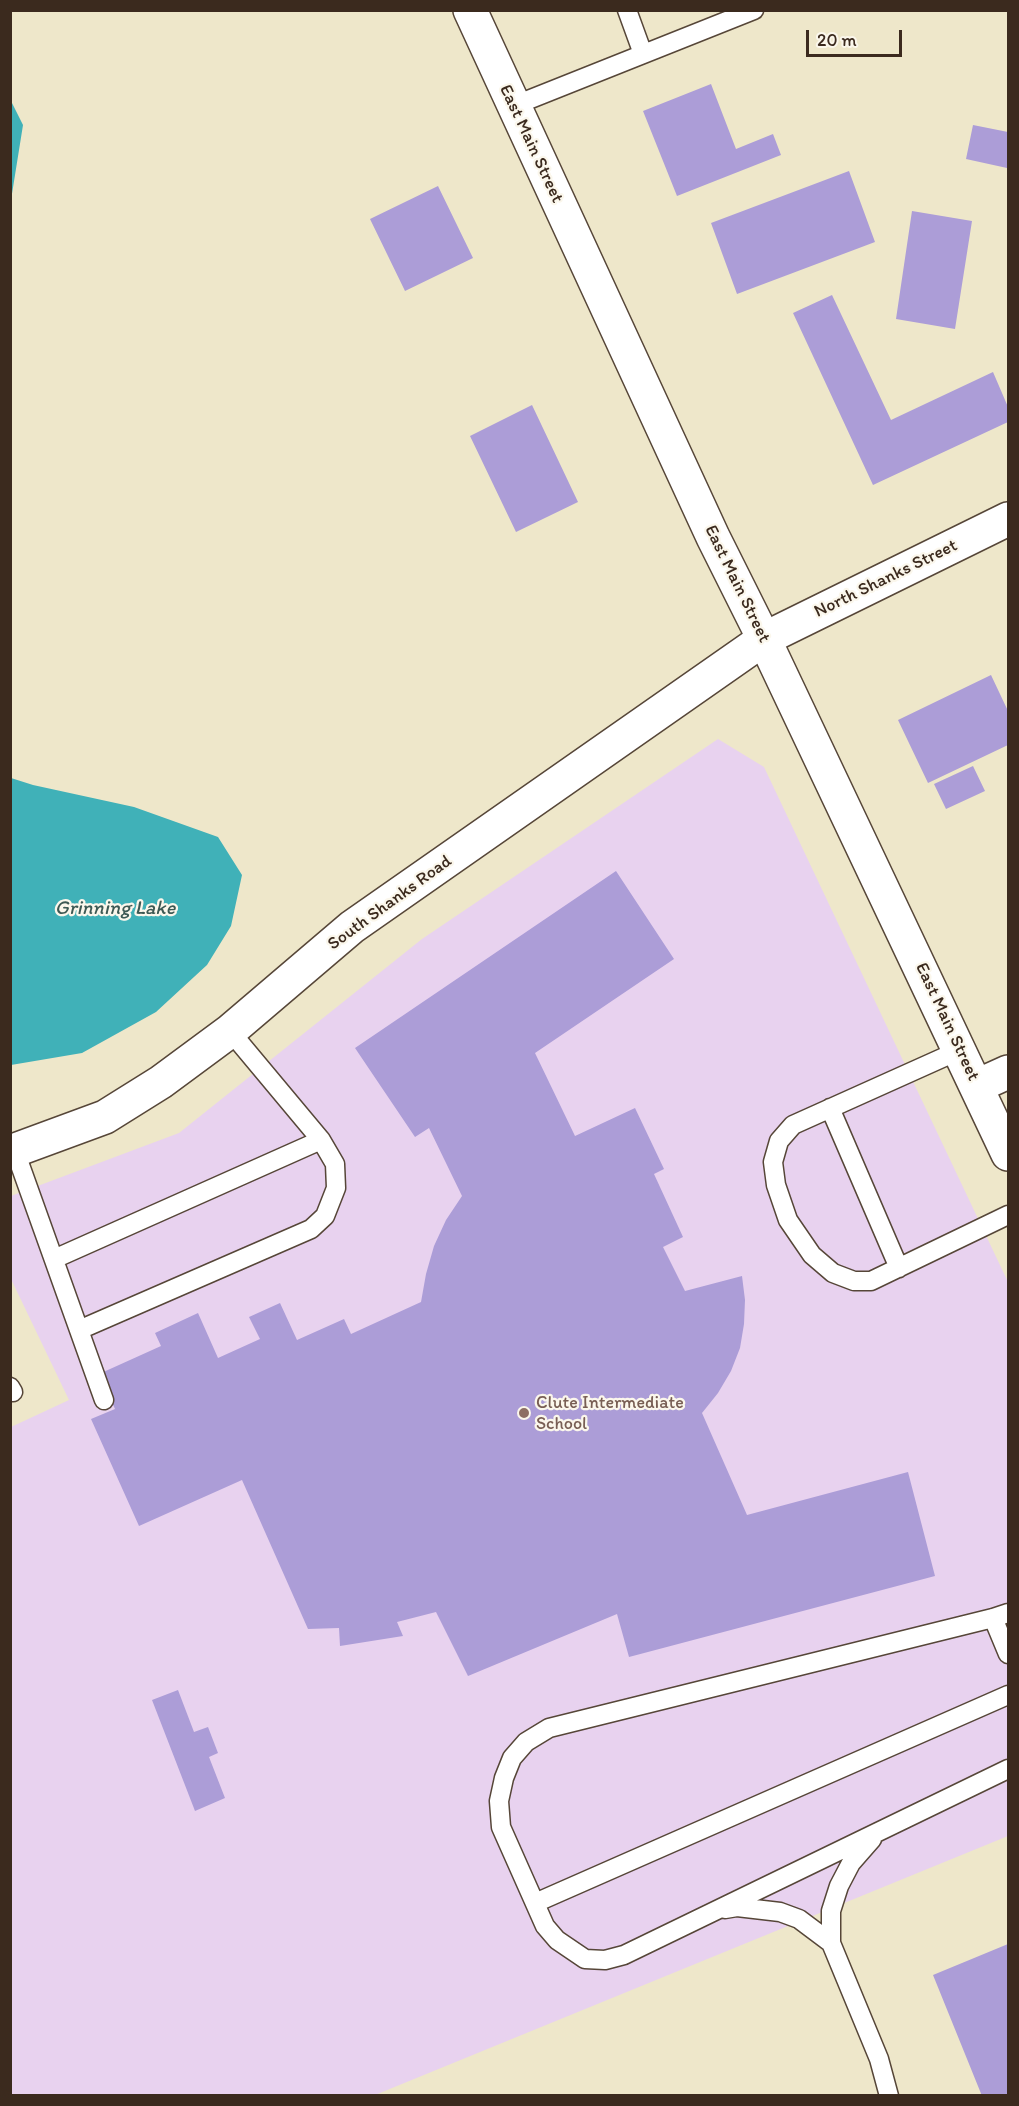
<!DOCTYPE html>
<html>
<head>
<meta charset="utf-8">
<style>
  body { margin:0 }
  #map { position:relative; width:1019px; height:2106px; overflow:hidden; background:#eee7ca; font-family:Itim,sans-serif }
  canvas { display:block }
  .frame { position:absolute; inset:0; border:12px solid #3b2a1e; pointer-events:none }
  .scale { position:absolute; left:806px; top:30px; width:96px; height:27px; box-sizing:border-box; border:3px solid #3b2a1e; border-top:0; padding-left:8px; font-size:18px; line-height:21px; white-space:nowrap; color:#3b2a1e; -webkit-text-stroke:4px #fbf7ec; paint-order:stroke }
</style>
</head>
<body>
<div id="map">
<canvas width="1019" height="2106"></canvas>
<div class="frame"></div>
<div class="scale">20 m</div>
</div>
<script>
const c = document.querySelector('canvas').getContext('2d');
c.lineJoin = 'round';
function paint(path, color) { c.fillStyle = color; c.fill(path, 'evenodd'); }
const toPath = rows => new Path2D(rows.map(r => 'M' + r).join(''));
function strokePath(path, color, width, dash) { c.strokeStyle = color; c.lineWidth = width; c.lineCap = dash ? 'butt' : 'round'; c.setLineDash(dash || []); c.stroke(path); }
function drawText(font, color, halo, rows, align = 'center') {
  c.font = font + ' Itim,sans-serif'; c.lineWidth = 4.5; c.setLineDash([]); c.textBaseline = 'middle'; c.strokeStyle = halo; c.fillStyle = color; for (const [text, x, y, turn = 0] of rows) {
    c.save(); c.translate(x, y); c.rotate((+turn || 0) * Math.PI / 180); c.textAlign = isNaN(turn) ? turn : align; if (halo) c.strokeText(text, 0, 0); c.fillText(text, 0, 0); c.restore();
  }
}
paint(toPath([
  [718,739,764,767,1008,1282,1008,1836,375,2095,11,2095,11,1427,69,1400,11,1279,11,1196,179,1133,422,939]
]), '#e8d2ef');
paint(toPath([
  [11,101,23,125,11,200],
  [11,778,33,785,134,807,218,837,242,875,231,926,207,965,156,1012,82,1053,11,1065]
]), '#40b1b8');
paint(toPath([
  [711,84,736,149,773,134,781,155,677,196,643,111],
  [973,125,1008,132,1007,168,966,159],
  [849,171,875,242,737,294,711,223],
  [438,186,473,258,405,291,370,219],
  [912,211,972,221,955,329,896,319],
  [832,295,891,420,993,372,1008,407,1008,422,873,485,793,313],
  [532,405,578,502,516,532,470,436],
  [991,675,1008,711,1008,745,928,783,898,720],
  [973,766,985,791,946,809,934,784],
  [616,871,674,959,535,1053,575,1136,635,1108,664,1169,654,1174,683,1237,663,1247,685,1291,742,1276,745,1300,744,1324,740,1348,731,1371,718,1393,702,1413,747,1515,908,1472,935,1576,629,1657,617,1614,468,1676,436,1612,397,1622,403,1636,340,1646,339,1628,308,1629,242,1480,139,1526,91,1419,115,1409,99,1374,161,1346,155,1333,198,1313,218,1358,260,1339,249,1317,280,1303,297,1340,344,1319,351,1334,421,1302,426,1274,434,1246,446,1220,462,1196,429,1128,415,1137,355,1048],
  [178,1690,194,1732,208,1727,218,1753,209,1757,225,1798,195,1811,152,1700],
  [1008,1944,1008,2096,982,2096,933,1975]
]), '#ac9dd7');
const service = toPath([
  [627,10,643,54],
  [513,106,754,10],
  [960,1050,793,1125,779,1141,773,1162,776,1185,788,1220,812,1255,833,1273,854,1281,871,1281,1008,1215],
  [830,1108,899,1268],
  [15,1151,104,1400],
  [54,1259,321,1140],
  [79,1330,311,1229,325,1216,336,1188,335,1164,321,1140,230,1031],
  [10,1387,13,1392],
  [1008,1613,993,1618,549,1728,526,1742,512,1758,504,1778,499,1801,501,1827,545,1926,557,1940,585,1959,605,1960,624,1955,1008,1769],
  [993,1618,1008,1654],
  [872,1839,851,1863,839,1886,831,1911,831,1943,879,2059,889,2096],
  [535,1903,1008,1695],
  [725,1909,737,1907,780,1912,799,1919,831,1943]
]);
const minor = toPath([
  [764,639,1008,519],
  [977,1086,1008,1072]
]);
const tertiary = toPath([
  [10,1152,105,1117,161,1082,230,1031,352,927,764,639]
]);
const secondary = toPath([
  [470,10,713,537,764,639,1008,1154]
]);
strokePath(service, '#564638', 21);
strokePath(minor, '#564638', 36);
strokePath(tertiary, '#564638', 36);
strokePath(secondary, '#564638', 36);
strokePath(service, '#fff', 18);
strokePath(minor, '#fff', 33);
strokePath(tertiary, '#fff', 33);
strokePath(secondary, '#fff', 33);
for (const [x, y, r, color] of [
  [524,1413,6,"#8d6e63"]
]) { const dot = new Path2D(); dot.arc(x, y, r, 0, 2 * Math.PI); c.fillStyle = color; c.fill(dot); strokePath(dot, '#fbf7ec', 2); }
drawText('18px', '#3b2a1e', '#fbf7ec', [
  ["East Main Street",531,144,65],
  ["North Shanks Street",886,579,-26],
  ["East Main Street",737,584,64],
  ["South Shanks Road",390,903,-36],
  ["East Main Street",947,1022,65]
]);
drawText('18px', '#785e54', '#fbf7ec', [
  ["Clute Intermediate",536,1403],
  ["School",536,1424]
], 'left');
drawText('italic 20px', '#3d5954', '#fbf7ec', [
  ["Grinning Lake",115,909]
]);
</script>
</body>
</html>
